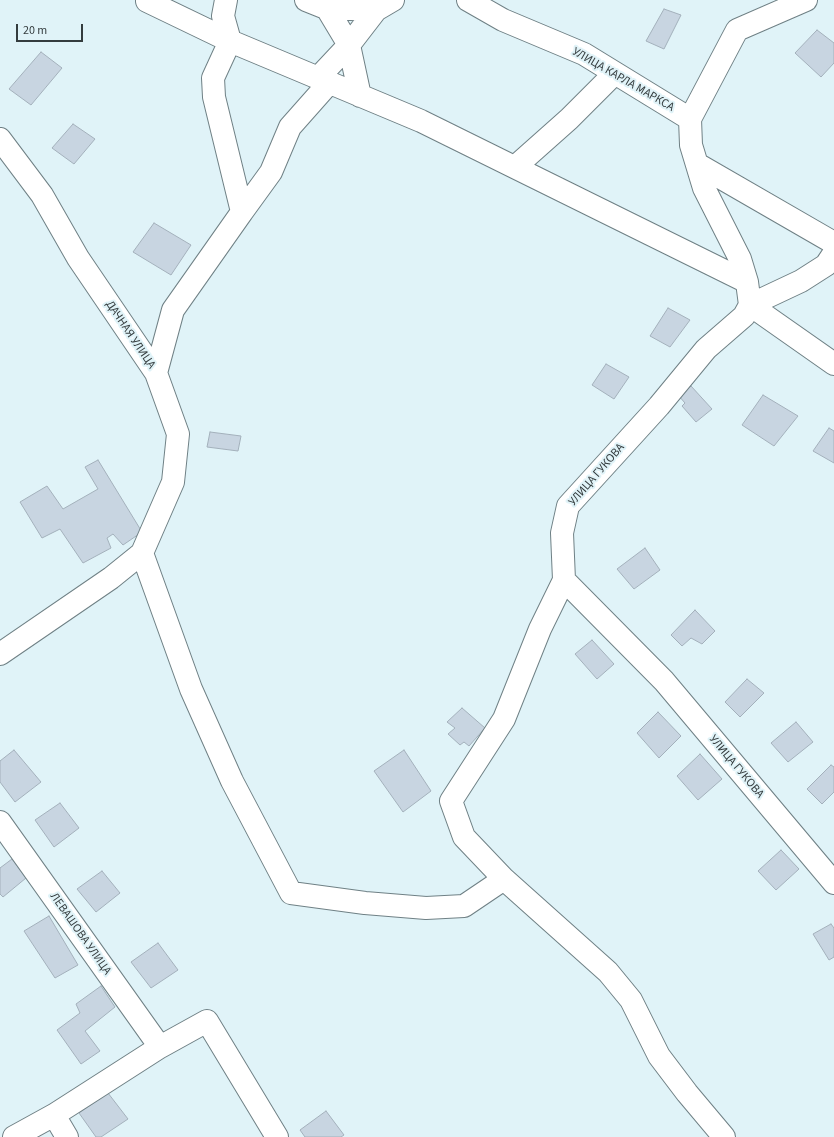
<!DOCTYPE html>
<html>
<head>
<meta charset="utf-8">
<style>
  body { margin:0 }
  #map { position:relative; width:834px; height:1137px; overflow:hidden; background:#e0f3f8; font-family:"Source Sans 3",sans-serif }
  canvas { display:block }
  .scale { position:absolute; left:16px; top:24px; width:67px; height:18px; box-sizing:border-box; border:2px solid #343c3e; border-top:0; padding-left:5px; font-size:12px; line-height:14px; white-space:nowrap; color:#343c3e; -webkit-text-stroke:3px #e0f3f8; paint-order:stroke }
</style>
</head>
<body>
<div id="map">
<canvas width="834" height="1137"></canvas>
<div class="scale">20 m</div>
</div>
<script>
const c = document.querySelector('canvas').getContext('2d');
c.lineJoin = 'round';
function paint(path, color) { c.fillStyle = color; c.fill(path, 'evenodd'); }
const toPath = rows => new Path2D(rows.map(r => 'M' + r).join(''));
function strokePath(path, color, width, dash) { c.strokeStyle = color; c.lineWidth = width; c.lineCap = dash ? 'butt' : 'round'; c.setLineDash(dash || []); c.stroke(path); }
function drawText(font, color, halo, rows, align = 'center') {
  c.font = font + ' "Source Sans 3",sans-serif'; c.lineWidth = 4; c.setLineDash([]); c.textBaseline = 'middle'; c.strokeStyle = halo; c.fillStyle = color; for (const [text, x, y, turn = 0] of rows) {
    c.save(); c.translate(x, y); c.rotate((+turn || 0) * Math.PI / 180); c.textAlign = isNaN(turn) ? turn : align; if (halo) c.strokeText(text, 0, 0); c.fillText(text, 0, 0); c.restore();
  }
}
const building = toPath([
  [664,9,681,15,664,49,646,41,664,9],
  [817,30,834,43,834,63,821,77,795,53,817,30],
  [41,52,62,68,31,105,9,89,41,52],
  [73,124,95,139,74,164,52,148,73,124],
  [154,223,191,245,171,275,133,252,154,223],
  [668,308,690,320,670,347,650,336,668,308],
  [606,364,629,377,614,399,592,385,606,364],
  [691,386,712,409,696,422,682,406,685,403,678,395,691,386],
  [763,395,798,416,774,446,742,425,763,395],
  [829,428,834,431,834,463,813,451,829,428],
  [210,432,241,436,238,451,207,447,210,432],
  [98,460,142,532,123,545,113,534,107,538,111,548,83,563,60,529,42,538,20,502,47,486,63,509,98,489,85,467,98,460],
  [645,548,660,570,634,589,617,569,645,548],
  [695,610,715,631,702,644,691,638,682,646,671,635,695,610],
  [592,640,614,664,597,679,575,654,592,640],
  [747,679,764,693,740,717,725,702,747,679],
  [462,708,485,728,469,746,464,742,460,745,448,734,455,728,447,722,462,708],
  [658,712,681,736,659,758,637,733,658,712],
  [796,722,813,742,788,762,771,743,796,722],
  [14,750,41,782,15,802,0,782,0,761,14,750],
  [404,750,431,791,403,812,374,771,404,750],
  [700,754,722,779,698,800,677,776,700,754],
  [831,765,834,767,834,792,822,804,807,789,831,765],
  [60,803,79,828,54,847,35,820,60,803],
  [781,850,799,869,776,890,758,871,781,850],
  [12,859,26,878,3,897,0,894,0,868,12,859],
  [102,871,120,893,96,912,77,889,102,871],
  [49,916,78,965,55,978,24,931,49,916],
  [831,924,834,928,834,957,829,960,813,934,831,924],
  [158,943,178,970,151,988,131,962,158,943],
  [101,986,115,1007,85,1031,100,1051,81,1064,57,1030,80,1013,76,1004,101,986],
  [108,1093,128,1119,101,1137,96,1137,79,1113,108,1093],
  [326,1111,344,1135,341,1137,305,1137,300,1130,326,1111]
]);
paint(building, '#c8d5e1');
strokePath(building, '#a3b0bb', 1);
const minor = toPath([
  [226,0,223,16,230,41],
  [306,0,326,8,376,10,393,0],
  [322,0,349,45,360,96],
  [468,0,503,20,584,54,690,119],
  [806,0,737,30,690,119,691,145,704,188,740,259,747,282,750,305,744,316,706,349,659,406,568,506,562,533,564,580,664,681,834,883],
  [147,1,230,41],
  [318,78,349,45,376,10],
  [0,139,42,195,78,258,156,373,178,434,173,482,142,553,111,578,0,654],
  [697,164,834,243],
  [515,167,569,119,615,73],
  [242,212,271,172,290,127,329,83],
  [834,253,826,265,801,281,750,305,834,364],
  [156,373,173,310,242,212,214,97,213,78,230,41,421,121,747,282],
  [142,553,191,689,232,781,291,893,365,903,426,908,464,906,504,879,464,837,451,801,504,719,540,629,564,580],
  [0,822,160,1047],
  [504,879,608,972,631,1000,659,1056,687,1093,724,1137],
  [54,1115,67,1137],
  [14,1137,54,1115,160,1047,207,1021,277,1137]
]);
strokePath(minor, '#6f8085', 24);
strokePath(minor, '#fff', 22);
drawText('12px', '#343c3e', '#e0f3f8', [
  ["УЛИЦА КАРЛА МАРКСА",623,80,30],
  ["ДАЧНАЯ УЛИЦА",130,335,56],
  ["УЛИЦА ГУКОВА",597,475,-49],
  ["УЛИЦА ГУКОВА",736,767,50],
  ["ЛЕВАШОВА УЛИЦА",80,934,55]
]);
</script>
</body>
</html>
